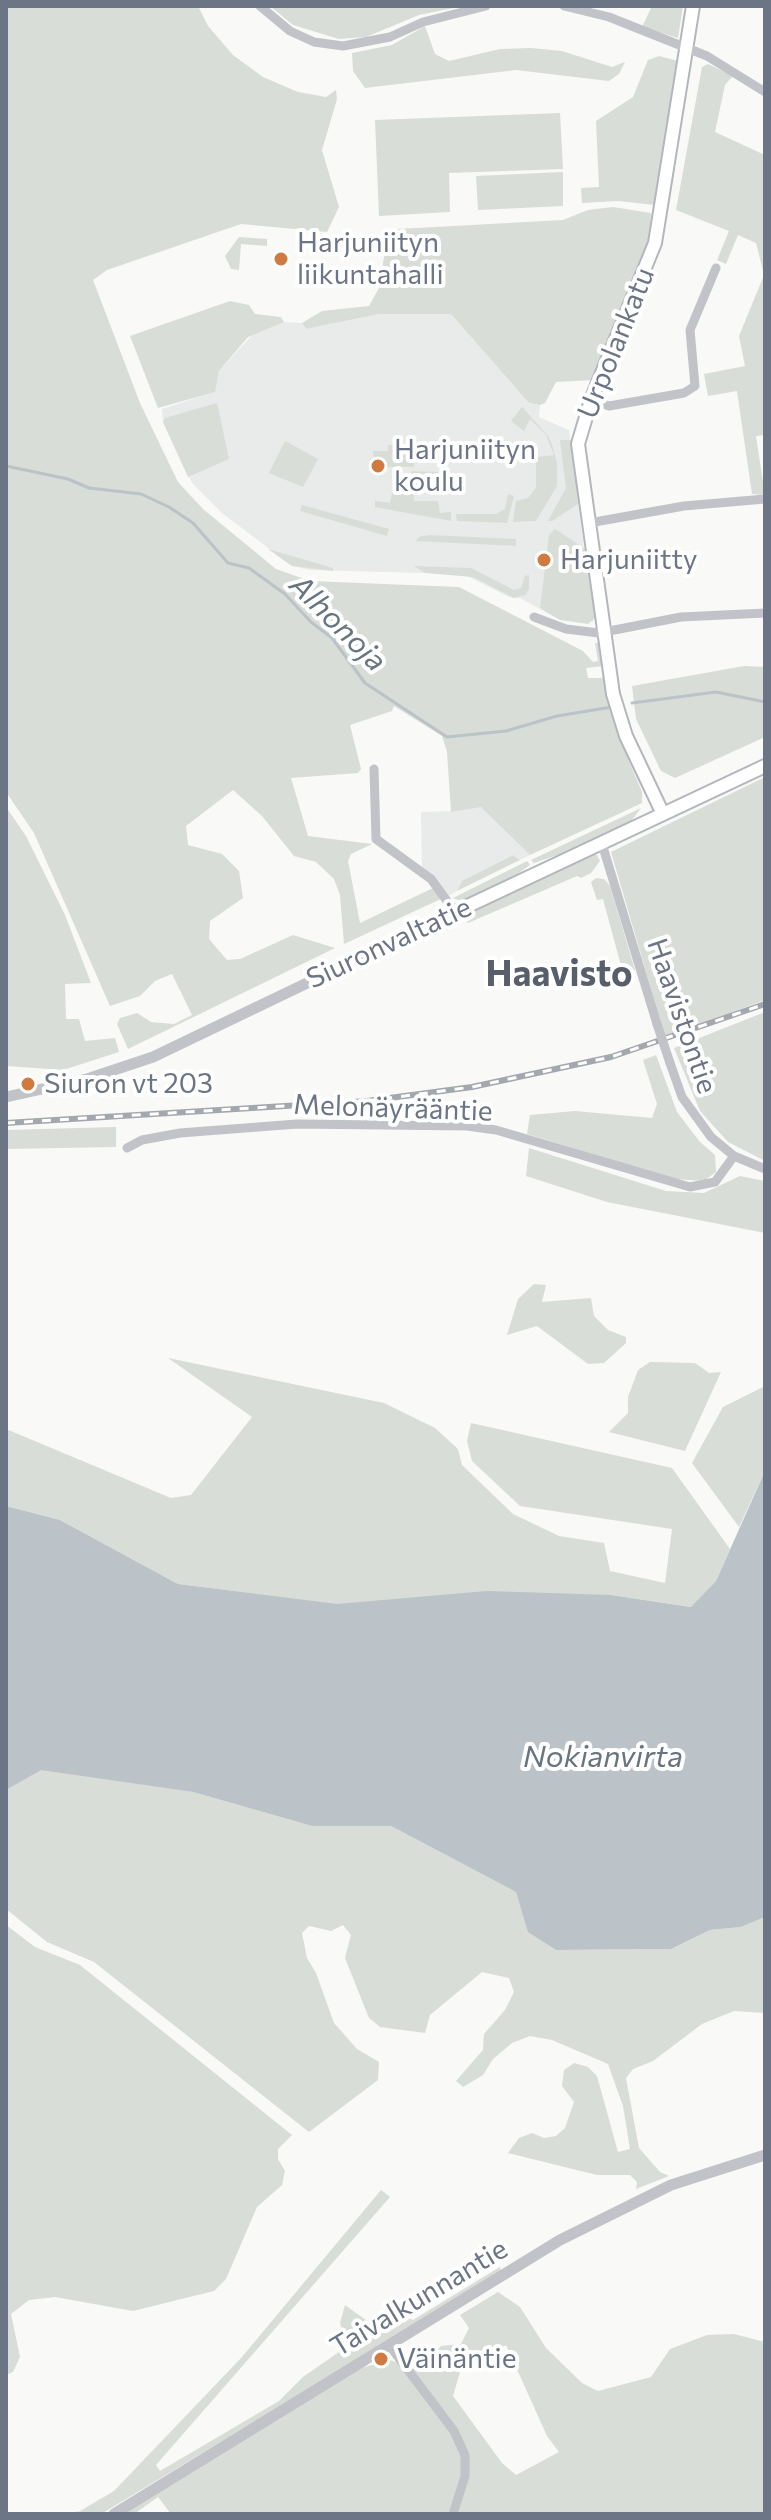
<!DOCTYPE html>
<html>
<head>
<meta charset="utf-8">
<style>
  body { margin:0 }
  #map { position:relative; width:771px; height:2520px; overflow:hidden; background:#f9f9f7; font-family:Commissioner,sans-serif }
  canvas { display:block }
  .frame { position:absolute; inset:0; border:8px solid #6b7585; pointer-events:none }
</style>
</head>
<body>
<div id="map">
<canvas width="771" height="2520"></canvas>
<div class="frame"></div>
</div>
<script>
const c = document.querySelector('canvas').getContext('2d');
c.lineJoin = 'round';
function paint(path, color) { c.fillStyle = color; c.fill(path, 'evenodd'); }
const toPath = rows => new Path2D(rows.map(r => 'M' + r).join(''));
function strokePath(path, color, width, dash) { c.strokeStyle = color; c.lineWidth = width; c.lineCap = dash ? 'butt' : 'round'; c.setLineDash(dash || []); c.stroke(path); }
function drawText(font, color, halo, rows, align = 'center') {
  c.font = font + ' Commissioner,sans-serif'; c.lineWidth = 8; c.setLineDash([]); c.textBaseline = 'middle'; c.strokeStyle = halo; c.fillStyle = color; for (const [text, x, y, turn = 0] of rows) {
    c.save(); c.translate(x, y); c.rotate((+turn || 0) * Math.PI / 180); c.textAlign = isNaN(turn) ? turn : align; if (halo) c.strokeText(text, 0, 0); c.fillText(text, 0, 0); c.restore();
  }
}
paint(toPath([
  [379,314,451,314,529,403,540,405,539,417,569,430,593,622,560,620,520,598,509,597,463,574,310,570,292,566,222,513,192,483,163,422,162,409,214,392,219,371,255,332,284,322,302,323,306,329],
  [468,806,481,807,492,815,530,855,520,860,513,855,462,881,457,891,448,896,422,870,421,812,458,811]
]), '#e9eaea');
paint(toPath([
  [6,6,198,6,208,26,233,55,263,77,298,92,326,97,336,90,337,99,322,150,339,207,327,232,241,224,107,270,93,280,140,403,178,482,203,509,276,569,310,581,459,587,583,651,593,662,598,661,595,643,600,643,603,666,586,668,588,678,602,678,604,672,618,735,642,792,642,803,530,855,481,807,451,812,447,752,442,736,394,706,392,711,350,725,361,769,358,773,291,778,308,836,372,844,351,854,348,861,360,923,435,887,443,898,344,944,340,895,334,879,316,862,294,856,262,816,233,790,186,826,188,845,222,854,239,871,243,898,210,921,209,939,227,960,240,959,293,935,335,948,128,1049,117,1024,120,1018,137,1013,151,1022,174,1024,192,1015,172,974,155,981,140,996,110,1006,34,833,6,792],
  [270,6,458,6,458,7,419,15,366,37,339,39,293,25],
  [652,6,683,6,678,38,642,27],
  [425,26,435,54,449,61,500,49,531,48,562,51,612,67,625,62,619,74,609,81,516,70,365,88,353,71,352,53,392,45],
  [659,56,678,61,661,191,655,205,618,201,582,203,581,188,599,187,596,121,633,97,648,60],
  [708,64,733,76,725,85,715,132,765,155,765,435,756,436,765,495,752,494,737,391,708,396,704,374,745,366,739,336,764,275,756,243,738,235,726,264,717,260,729,231,676,210,702,67],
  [560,113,563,169,449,173,450,212,379,216,375,120],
  [563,172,563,206,478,210,476,176],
  [613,207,651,213,649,243,593,380,556,382,545,403,540,405,529,403,451,314,379,314,306,329,302,323,322,311,369,306,379,288,387,239,398,229,563,220,588,210],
  [239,237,267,239,267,246,241,244,239,270,231,269,225,256],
  [230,301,249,305,255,314,281,317,284,322,248,337,219,371,215,392,158,408,130,336],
  [217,403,229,459,188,477,163,422,165,418],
  [522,407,541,428,548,436,552,444,557,463,557,486,536,521,513,522,516,501,528,498,536,488,536,457,554,455,546,435,530,419,524,431,511,421],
  [560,440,572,440,578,504,552,521,548,521,566,488],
  [285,441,318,459,303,487,269,473],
  [388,445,414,445,414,467,375,467,373,451,388,451],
  [412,471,438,472,439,476,433,477,433,481,443,480,443,486,426,486,429,477,423,475,425,486,414,487,414,501,438,501,440,513,451,512,451,521,375,507,375,501,390,503,393,488,411,478],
  [508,494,514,496,507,523,457,521,456,514,496,514,505,509],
  [302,505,389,529,387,536,300,511],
  [555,529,585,549,595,618,588,624,560,620,540,608,549,535],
  [430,535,516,539,516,546,415,541,421,536],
  [268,549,333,568,333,571,292,566],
  [414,566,471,568,514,590,521,588,525,576,529,575,529,589,525,595,514,598,473,577,425,573],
  [744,666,765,667,765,737,675,778,661,771,636,719,632,686],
  [765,777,765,1000,665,1037,611,852],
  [6,807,26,836,65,915,91,983,65,984,66,1019,79,1019,85,1041,115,1038,119,1052,63,1070,6,1066],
  [641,808,629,824,572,850,534,863,531,860],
  [513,855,520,860,457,891,462,881],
  [588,855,597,855,600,861,591,873,581,878,577,876,468,923,462,913],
  [527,861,530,865,509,880,464,902,453,898],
  [596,878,604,879,610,886,635,970,630,976,623,973,603,899,597,900,591,882],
  [765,1012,765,1161,728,1142,700,1111,674,1048],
  [656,1055,677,1112,700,1142,715,1155,716,1172,704,1181,674,1179,527,1134,530,1115,575,1111,652,1118,657,1104,643,1060],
  [116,1127,116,1147,6,1149,6,1130],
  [529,1148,666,1191,704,1193,740,1176,765,1181,765,1233,607,1202,526,1176],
  [534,1284,546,1285,542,1302,591,1298,594,1316,608,1330,626,1337,626,1343,604,1363,588,1364,537,1326,507,1335,518,1299],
  [168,1358,384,1403,435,1428,458,1449,462,1465,513,1514,559,1536,604,1543,610,1571,665,1583,672,1529,520,1506,472,1461,467,1441,471,1423,672,1468,730,1549,716,1581,692,1607,611,1595,347,1606,178,1584,60,1520,6,1506,6,1429,171,1498,191,1495,252,1417],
  [650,1362,695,1363,709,1373,721,1372,685,1451,609,1432,628,1413,628,1397,638,1370],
  [765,1386,765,1471,739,1527,692,1463,723,1407],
  [41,1769,193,1792,312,1826,391,1826,516,1892,529,1932,556,1950,671,1949,710,1930,741,1927,765,1917,765,2013,734,2011,702,2024,653,2061,633,2069,626,2078,639,2148,660,2172,669,2176,636,2189,637,2182,630,2175,597,2175,508,2153,519,2138,532,2133,544,2138,556,2136,565,2128,574,2102,562,2086,564,2070,574,2063,588,2067,597,2076,618,2152,630,2149,623,2106,608,2064,552,2040,530,2036,512,2043,493,2059,483,2075,463,2087,456,2081,483,2050,484,2034,505,2010,514,1992,509,1978,482,1972,430,2015,425,2033,380,2027,369,2018,345,1958,351,1935,343,1925,331,1931,309,1926,302,1933,307,1958,316,1973,334,2023,357,2049,379,2062,378,2080,309,2132,94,1962,47,1942,6,1909,6,1790],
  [6,1925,35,1947,80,1965,292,2135,278,2149,278,2159,285,2171,282,2185,257,2207,226,2279,214,2291,133,2311,55,2297,29,2300,11,2314,20,2357,13,2372,6,2375],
  [381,2190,390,2197,156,2465,160,2471,279,2401,303,2377,339,2352,345,2342,340,2323,345,2305,370,2323,390,2312,413,2320,500,2267,502,2273,101,2514,74,2511,80,2511,114,2491,242,2357],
  [498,2292,520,2307,546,2348,582,2383,598,2391,651,2377,670,2349,707,2335,734,2334,765,2342,765,2514,171,2514,158,2497,134,2514,123,2514,361,2368,390,2360,424,2372,427,2360,441,2346,461,2344,469,2328,460,2315],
  [506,2345,547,2436,559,2452,516,2475,502,2463,453,2396,460,2372]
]), '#d8ddd7');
paint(toPath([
  [765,1471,765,1917,741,1927,710,1930,671,1949,556,1950,528,1932,516,1892,391,1826,312,1826,193,1792,41,1770,6,1790,6,1506,60,1520,178,1584,337,1604,487,1591,611,1595,691,1607,716,1581]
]), '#bbc2c8');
strokePath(toPath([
  [6,466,68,479,89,488,141,494,169,507,193,523,228,563,249,568,285,594,311,622,332,638,365,683,447,737,506,731,557,716,612,707],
  [632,703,716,692,765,702]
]), '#bbc2c8', 3);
const secondary = toPath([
  [663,814,626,736,613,694,578,444,591,400,655,243,693,6],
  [455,912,765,766]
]);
strokePath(secondary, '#b3b7bd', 16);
strokePath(toPath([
  [260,6,290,31,314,42,343,46,390,37,423,22,486,6],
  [564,6,609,17,707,56,765,92],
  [591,400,609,406,684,393,695,386,690,330,716,268],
  [589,523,684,506,765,499],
  [534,617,566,629,599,633,681,617,765,613],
  [374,769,376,839,431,879,455,912],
  [602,844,657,1024],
  [670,1063,682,1097,711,1137,734,1156,765,1169],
  [127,1148,142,1140,180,1133,297,1124,467,1126,496,1130,690,1187,715,1182,734,1156],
  [389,2345,454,2431,465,2455,465,2476,453,2514]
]), '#c1c3c8', 9);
strokePath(toPath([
  [6,1097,87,1079,153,1057,455,912],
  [114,2514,560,2240,671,2185,765,2155]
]), '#c1c3c8', 11);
strokePath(secondary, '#fff', 12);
const rail = toPath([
  [6,1123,367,1101,472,1087,611,1057,765,1004]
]);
strokePath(rail, '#a3a7ae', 6);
strokePath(rail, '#fff', 3, [9]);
strokePath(toPath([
  [657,1024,670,1063]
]), '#c1c3c8', 9);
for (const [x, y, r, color] of [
  [281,259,8,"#d17a3f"],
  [378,466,8,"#d17a3f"],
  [544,560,8,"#d17a3f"],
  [28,1084,8,"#d17a3f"],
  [381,2359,8,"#d17a3f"]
]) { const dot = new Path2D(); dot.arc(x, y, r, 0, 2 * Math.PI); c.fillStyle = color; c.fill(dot); strokePath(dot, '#fff', 3); }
drawText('28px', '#6b7585', '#fff', [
  ["Harjuniityn",297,243],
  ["liikuntahalli",297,275],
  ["Harjuniityn",394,450],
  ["koulu",394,482],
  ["Harjuniitty",560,560],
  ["Siuron vt 203",44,1084],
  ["Väinäntie",397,2359]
], 'left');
drawText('28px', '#6b7585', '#fff', [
  ["Urpolankatu",616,343,-68],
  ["Siuronvaltatie",389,943,-25],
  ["Haavistontie",682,1016,71],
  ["Melonäyrääntie",393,1108,2],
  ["Taivalkunnantie",419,2298,-31]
]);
drawText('italic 30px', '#67757f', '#fff', [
  ["Alhonoja",338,623,45],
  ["Nokianvirta",603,1757]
]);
drawText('bold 36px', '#585f6b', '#fff', [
  ["Haavisto",559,974]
]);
</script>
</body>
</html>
